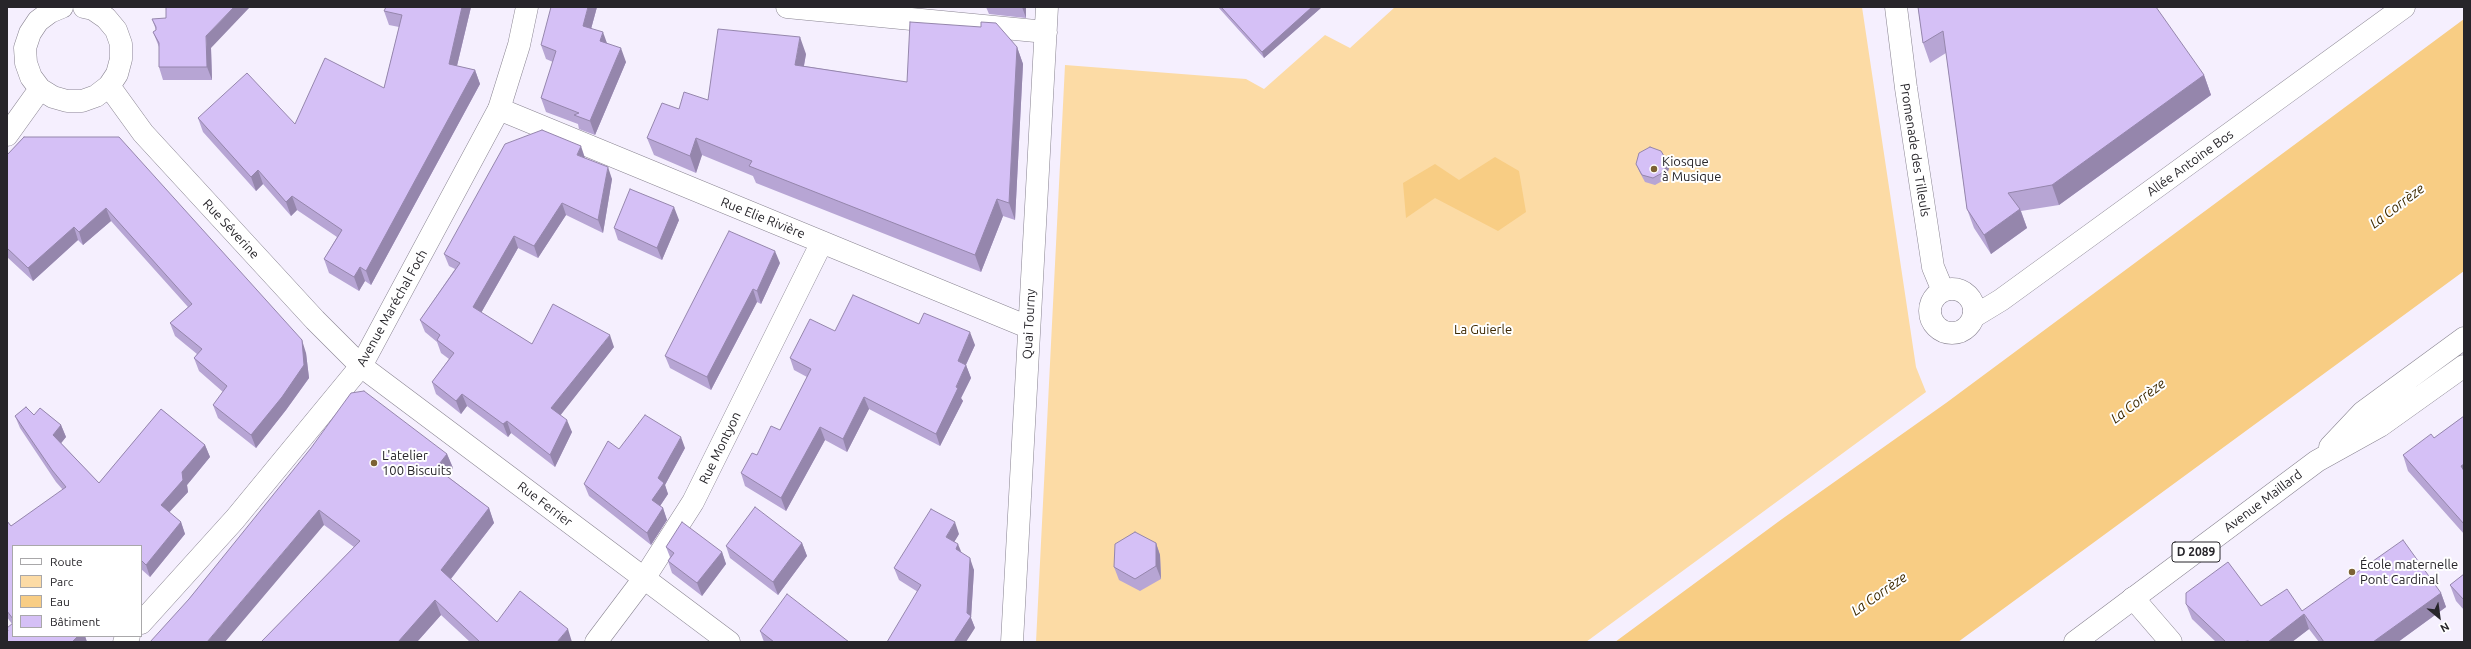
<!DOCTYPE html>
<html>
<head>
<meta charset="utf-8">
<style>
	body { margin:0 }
	#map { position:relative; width:2471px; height:649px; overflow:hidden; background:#f5effe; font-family:Ubuntu,sans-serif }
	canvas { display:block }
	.frame { position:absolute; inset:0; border:8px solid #27252a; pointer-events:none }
	.legend { position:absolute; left:12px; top:545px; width:130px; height:92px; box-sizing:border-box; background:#fff; border:1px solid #a9a8aa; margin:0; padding:5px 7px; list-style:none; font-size:12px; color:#27252a }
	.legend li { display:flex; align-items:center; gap:8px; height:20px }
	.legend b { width:20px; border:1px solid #a9a8aa }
	.north { position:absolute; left:2419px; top:597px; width:40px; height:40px; -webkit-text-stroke:3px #fff; paint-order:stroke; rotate:151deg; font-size:11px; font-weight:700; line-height:16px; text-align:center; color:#27252a }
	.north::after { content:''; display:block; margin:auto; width:14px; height:18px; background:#27252a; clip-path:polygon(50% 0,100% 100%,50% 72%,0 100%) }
</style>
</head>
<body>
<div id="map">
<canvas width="2471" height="649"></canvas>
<div class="frame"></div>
<ul class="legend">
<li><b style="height:5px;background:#fff"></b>Route</li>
<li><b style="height:11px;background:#fcdba5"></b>Parc</li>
<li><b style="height:11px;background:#f8cd84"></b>Eau</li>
<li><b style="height:11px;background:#d5c0f6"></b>Bâtiment</li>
</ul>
<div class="north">N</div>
</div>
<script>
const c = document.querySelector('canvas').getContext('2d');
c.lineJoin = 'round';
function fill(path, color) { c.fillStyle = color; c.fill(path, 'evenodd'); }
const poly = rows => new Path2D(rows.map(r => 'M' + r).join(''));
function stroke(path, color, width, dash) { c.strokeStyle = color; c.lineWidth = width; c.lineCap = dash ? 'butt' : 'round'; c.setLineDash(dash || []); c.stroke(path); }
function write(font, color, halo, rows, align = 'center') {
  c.font = font + ' Ubuntu,sans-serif'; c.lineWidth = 4; c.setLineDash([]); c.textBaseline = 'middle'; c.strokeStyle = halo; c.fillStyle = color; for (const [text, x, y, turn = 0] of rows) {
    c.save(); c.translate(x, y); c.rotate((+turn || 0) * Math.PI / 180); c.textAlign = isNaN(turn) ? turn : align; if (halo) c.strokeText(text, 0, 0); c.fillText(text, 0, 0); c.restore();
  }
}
fill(poly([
	[1395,7,1862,7,1916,367,1926,392,1586,642,1036,642,1065,65,1246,79,1264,89,1325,35,1350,48]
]), '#fcdba5');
fill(poly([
	[2464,19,2464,271,1958,642,1615,642,1782,519,1946,403],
	[1495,157,1519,171,1526,212,1498,231,1435,198,1406,218,1403,183,1435,164,1459,180]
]), '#f8cd84');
const street = poly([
	[62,7,50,12,38,21,30,33,25,48,26,63,31,77,40,89,53,97,67,101,82,101,96,96,109,86,117,74,121,59,121,44,116,30,106,18,93,9,84,7],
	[787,7,1046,32],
	[1896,7,1906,88,1933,267,1943,291],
	[109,86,143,133,315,320,361,366,729,642],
	[499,109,1028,327],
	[7,135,40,89],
	'1930 311a22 22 0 1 1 44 0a22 22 0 1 1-44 0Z',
	[1973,317,2001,300,2404,7],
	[2133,598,2171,642],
	[596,642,645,577,693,502,822,242],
	[1012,642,1047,7]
]);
const secondary = poly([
	[141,623,235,519,361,366,499,109,519,45,527,7],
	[124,642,129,636]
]);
const primary = poly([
	[2330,447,2363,412,2464,338],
	[2075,642,2317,461,2380,426,2464,366]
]);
stroke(street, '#898491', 23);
stroke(secondary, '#898491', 23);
stroke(primary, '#898491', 23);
stroke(street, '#fff', 22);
stroke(secondary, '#fff', 22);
stroke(primary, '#fff', 22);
fill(poly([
	[471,7,457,66,475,70,480,84,371,285,365,281,359,291,329,273,324,259,337,237,297,210,291,216,263,184,256,191,203,132,198,118,295,124,384,88,399,27,389,25,384,11],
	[597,7,591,29,626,62,595,135,579,129,578,124,546,112,541,98,553,62,546,59,541,45],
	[986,7,1026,7,1026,18,989,14],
	[1218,7,1322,7,1264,58],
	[1918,7,2204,75,2211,95,2059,205,2021,211,2027,228,1991,254,1974,228,1967,209,1946,53,1930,63,1923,43],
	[152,19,211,48,212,80,163,80,159,67,159,47,153,32,156,30],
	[1017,47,1023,64,1015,220,1003,216,981,272,756,183,753,176,702,155,696,173,654,155,647,138,679,109,708,100,806,54,804,66,907,82],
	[24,137,306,353,309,378,286,410,256,448,218,418,213,405,223,392,199,371,194,358,197,354,175,336,170,323,188,307,111,221,83,245,78,240,33,281,7,257,7,155],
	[585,158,612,179,603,233,566,215,538,258,518,248,481,313,532,344,614,347,560,415,572,432,555,467,511,433,508,437,467,406,461,414,436,394,432,382,449,359,441,353,437,342,425,332,420,320,455,269,449,266,444,254],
	[1636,164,1669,168,1666,179,1655,185,1645,182,1639,171],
	[679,220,662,260,618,240,614,228],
	[780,263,761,304,757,302,711,390,670,368,665,356],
	[919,324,975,345,966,365,971,378,961,398,963,401,940,446,869,409,847,452,825,440,786,511,745,486,741,473,780,430,807,377,794,370,790,358,835,331],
	[26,407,34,415,40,408,61,425,66,437,61,443,99,483,161,409,205,445,210,457,187,485,188,492,169,512,181,522,185,534,150,577,141,569,141,546,13,546,13,636,85,636,87,642,7,642,7,632,8,631,7,628,12,624,7,617,7,521,11,526,63,490,56,482,20,428,15,416],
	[2464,416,2464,534,2408,471,2403,455,2434,438],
	[685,448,665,485,668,494,660,506,663,508,667,520,651,545,589,496,584,484,619,449],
	[447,454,453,468,447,476,489,508,494,523,451,579,497,622,572,642,470,642,441,615,417,642,261,642,354,547,324,525,189,599,239,538],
	[959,534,954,542,961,552,974,570,971,618,975,628,899,580,894,568],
	[802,543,807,556,778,595,730,558,726,546],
	[1156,543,1160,555,1161,579,1140,591,1119,580,1114,567],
	[666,547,722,552,726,564,702,596,672,573,668,561,670,557],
	[2464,574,2464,610,2456,601,2450,585],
	[2441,593,2446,607,2398,642,2319,642,2309,629,2292,642,2216,642,2192,619,2186,604,2261,606,2302,611],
	[760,631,849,642,764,642]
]), '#b7a5d4');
fill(poly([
	[234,7,250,7,211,48,212,80,207,67,206,36],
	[462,7,471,7,454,78,449,64],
	[588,7,597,7,588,40,583,26],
	[1022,7,1026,7,1026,18],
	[1312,7,1322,7,1264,58,1262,52],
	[603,32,608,46,600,41],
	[800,37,806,54,801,81,795,65],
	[1017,47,1023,64,1015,220,1009,203],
	[621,48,626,62,595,135,590,121],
	[475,70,480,84,371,285,366,271],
	[2204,75,2211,95,2059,205,2052,185],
	[696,138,702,155,696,173,690,156],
	[581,146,585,158,577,155],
	[1667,161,1669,168,1666,179,1664,172],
	[608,167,612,179,603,233,598,220],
	[258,170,263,184,256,191,251,177],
	[292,196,297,210,291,216,286,202],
	[997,199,1003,216,981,272,975,255],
	[562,203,566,215,538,258,534,246],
	[674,207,679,220,662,260,657,248],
	[106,208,111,221,83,245,79,232],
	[2020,209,2027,228,1991,254,1984,235],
	[74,227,78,240,33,281,28,268],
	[514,236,518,248,477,320,473,307],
	[775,251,780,263,761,304,757,291],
	[360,267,365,281,359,291,354,277],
	[753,289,757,302,711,390,707,377],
	[970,332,975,345,962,373,958,361],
	[610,335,614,347,556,421,551,408],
	[302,340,306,353,309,378,286,410,256,448,251,435],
	[966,365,971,378,961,398,963,401,940,446,936,434],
	[462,394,467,406,461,414,456,401],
	[864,397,869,409,847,452,843,439],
	[567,420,572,432,555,467,550,455],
	[507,421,511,433,508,437,503,424],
	[61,425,66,437,58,447,53,435],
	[820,427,825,440,786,511,781,498],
	[681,437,685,448,665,485,668,494,656,512,652,500,658,478],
	[205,445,210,457,187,485,188,492,165,517,161,505,182,472],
	[447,454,453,468,442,483,436,468],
	[2464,464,2464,475,2461,466],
	[489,508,494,523,446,585,441,570],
	[663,508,667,520,651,545,647,533],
	[319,510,324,525,225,642,207,642],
	[181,522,185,534,150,577,146,565],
	[955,522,959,534,950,549,946,537],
	[802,543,807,556,778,595,773,582],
	[1156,543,1160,555,1161,579,1156,566],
	[958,544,963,556,956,549],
	[722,552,726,564,702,596,697,583],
	[970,558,974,570,971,618,975,628,966,642,954,642,967,613],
	[2441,593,2446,607,2398,642,2373,642],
	[435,600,441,615,417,642,398,642],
	[2304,614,2309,629,2292,642,2268,642],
	[568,629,572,642,557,642],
	[78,636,85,636,87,642,72,642]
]), '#9586ac');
const building = poly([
	[166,7,234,7,206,36,207,67,159,67,159,43,153,32,156,30,156,27,152,19,166,18,166,7],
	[386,7,462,7,449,64,475,70,366,271,360,267,354,277,324,259,342,230,292,196,286,202,258,170,251,177,198,118,247,73,295,124,325,58,384,88,402,15,384,11,386,7],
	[551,7,588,7,583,26,603,32,600,41,621,48,590,121,574,115,579,113,541,98,556,51,541,45,551,7],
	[1221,7,1312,7,1262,52,1221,7],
	[1918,7,2156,7,2204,75,2052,185,2008,193,2020,209,1984,235,1967,209,1943,31,1923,43,1918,7],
	[910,22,981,27,981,22,996,23,1017,47,1009,203,997,199,975,255,749,166,752,161,696,138,690,156,647,138,662,103,679,109,684,92,708,100,718,29,800,37,795,65,907,82,910,22],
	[542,130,581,146,577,155,608,167,598,220,562,203,534,246,514,236,473,307,532,344,553,304,610,335,551,408,567,420,550,455,507,421,503,424,462,394,456,401,432,382,454,353,437,340,440,335,420,320,460,263,444,254,505,144,542,130],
	[24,137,119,137,302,340,304,365,282,397,251,435,213,405,227,386,194,358,202,349,170,323,192,304,106,208,79,232,74,227,28,268,7,248,7,155,24,137],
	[1650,147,1661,151,1667,161,1664,172,1653,178,1642,175,1636,164,1639,153,1650,147],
	[630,189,674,207,657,248,614,228,630,189],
	[729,231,775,251,757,291,753,289,707,377,665,356,729,231],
	[853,295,919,324,924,313,970,332,958,361,966,365,956,387,958,388,936,434,864,397,843,439,820,427,781,498,741,473,752,453,757,455,771,426,780,430,811,369,790,358,810,319,835,331,853,295],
	[364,391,447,454,436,468,489,508,441,570,497,622,520,591,568,629,557,642,480,642,435,600,398,642,261,642,360,541,319,510,207,642,150,642,189,599,311,448,351,393,364,391],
	[26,407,34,415,40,408,61,425,53,435,99,483,161,409,205,445,182,472,183,480,161,505,181,522,146,565,141,560,141,546,13,546,13,619,7,611,7,521,11,526,66,487,52,470,15,416,26,407],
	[645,415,681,437,658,478,664,483,652,500,663,508,647,533,584,484,608,441,619,449,645,415],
	[2464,416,2464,464,2461,466,2464,471,2464,524,2403,455,2431,434,2434,438,2464,416],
	[755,507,802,543,773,582,726,546,755,507],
	[931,509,955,522,946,537,958,544,956,549,970,558,967,613,971,616,954,642,887,642,921,585,894,568,931,509],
	[682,522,722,552,697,583,668,561,674,553,666,547,682,522],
	[1135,532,1156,543,1156,566,1135,579,1114,567,1115,544,1135,532],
	[2403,540,2441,593,2373,642,2324,642,2304,614,2268,642,2250,642,2248,641,2242,642,2226,642,2186,604,2186,593,2228,562,2261,606,2287,589,2302,611,2403,540],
	[2464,574,2464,600,2450,585,2464,574],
	[787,594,849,642,774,642,760,631,787,594],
	[13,623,13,636,78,636,72,642,7,642,7,632,8,631,7,628,13,623]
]);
fill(building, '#d5c0f6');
stroke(building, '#9586ac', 1);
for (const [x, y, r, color] of [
	[1654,169,4,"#7c6234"],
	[374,463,4,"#7c6234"],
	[2352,572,4,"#7c6234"]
]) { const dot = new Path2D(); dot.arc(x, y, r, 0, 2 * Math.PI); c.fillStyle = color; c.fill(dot); stroke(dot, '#fff', 1.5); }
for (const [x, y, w] of [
	[2196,552,48]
]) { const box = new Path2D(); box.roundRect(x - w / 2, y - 10, w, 20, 3); c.fillStyle = '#fff'; c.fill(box); stroke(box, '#27252a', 1); }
write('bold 12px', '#27252a', null, [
	["D 2089",2196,552]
]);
write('13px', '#27252a', '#fff', [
	["Promenade des Tilleuls",1915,150,81],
	["Allée Antoine Bos",2190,163,-36],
	["Rue Elie Rivière",763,218,22],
	["Rue Séverine",231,229,47],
	["Avenue Maréchal Foch",392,308,-61],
	["Quai Tourny",1029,324,-87],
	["Rue Montyon",720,448,-64],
	["Avenue Maillard",2263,501,-37],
	["Rue Ferrier",545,504,37]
]);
write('13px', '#27252a', '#fff', [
	["Kiosque",1662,162],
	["à Musique",1662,177],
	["L'atelier",382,456],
	["100 Biscuits",382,471],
	["École maternelle",2360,565],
	["Pont Cardinal",2360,580]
], 'left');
write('13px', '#3d2800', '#fff', [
	["La Guierle",1483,330]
]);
write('italic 14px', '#3e2a00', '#fff', [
	["La Corrèze",2397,206,-37],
	["La Corrèze",2138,401,-37],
	["La Corrèze",1879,594,-35]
]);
</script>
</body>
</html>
